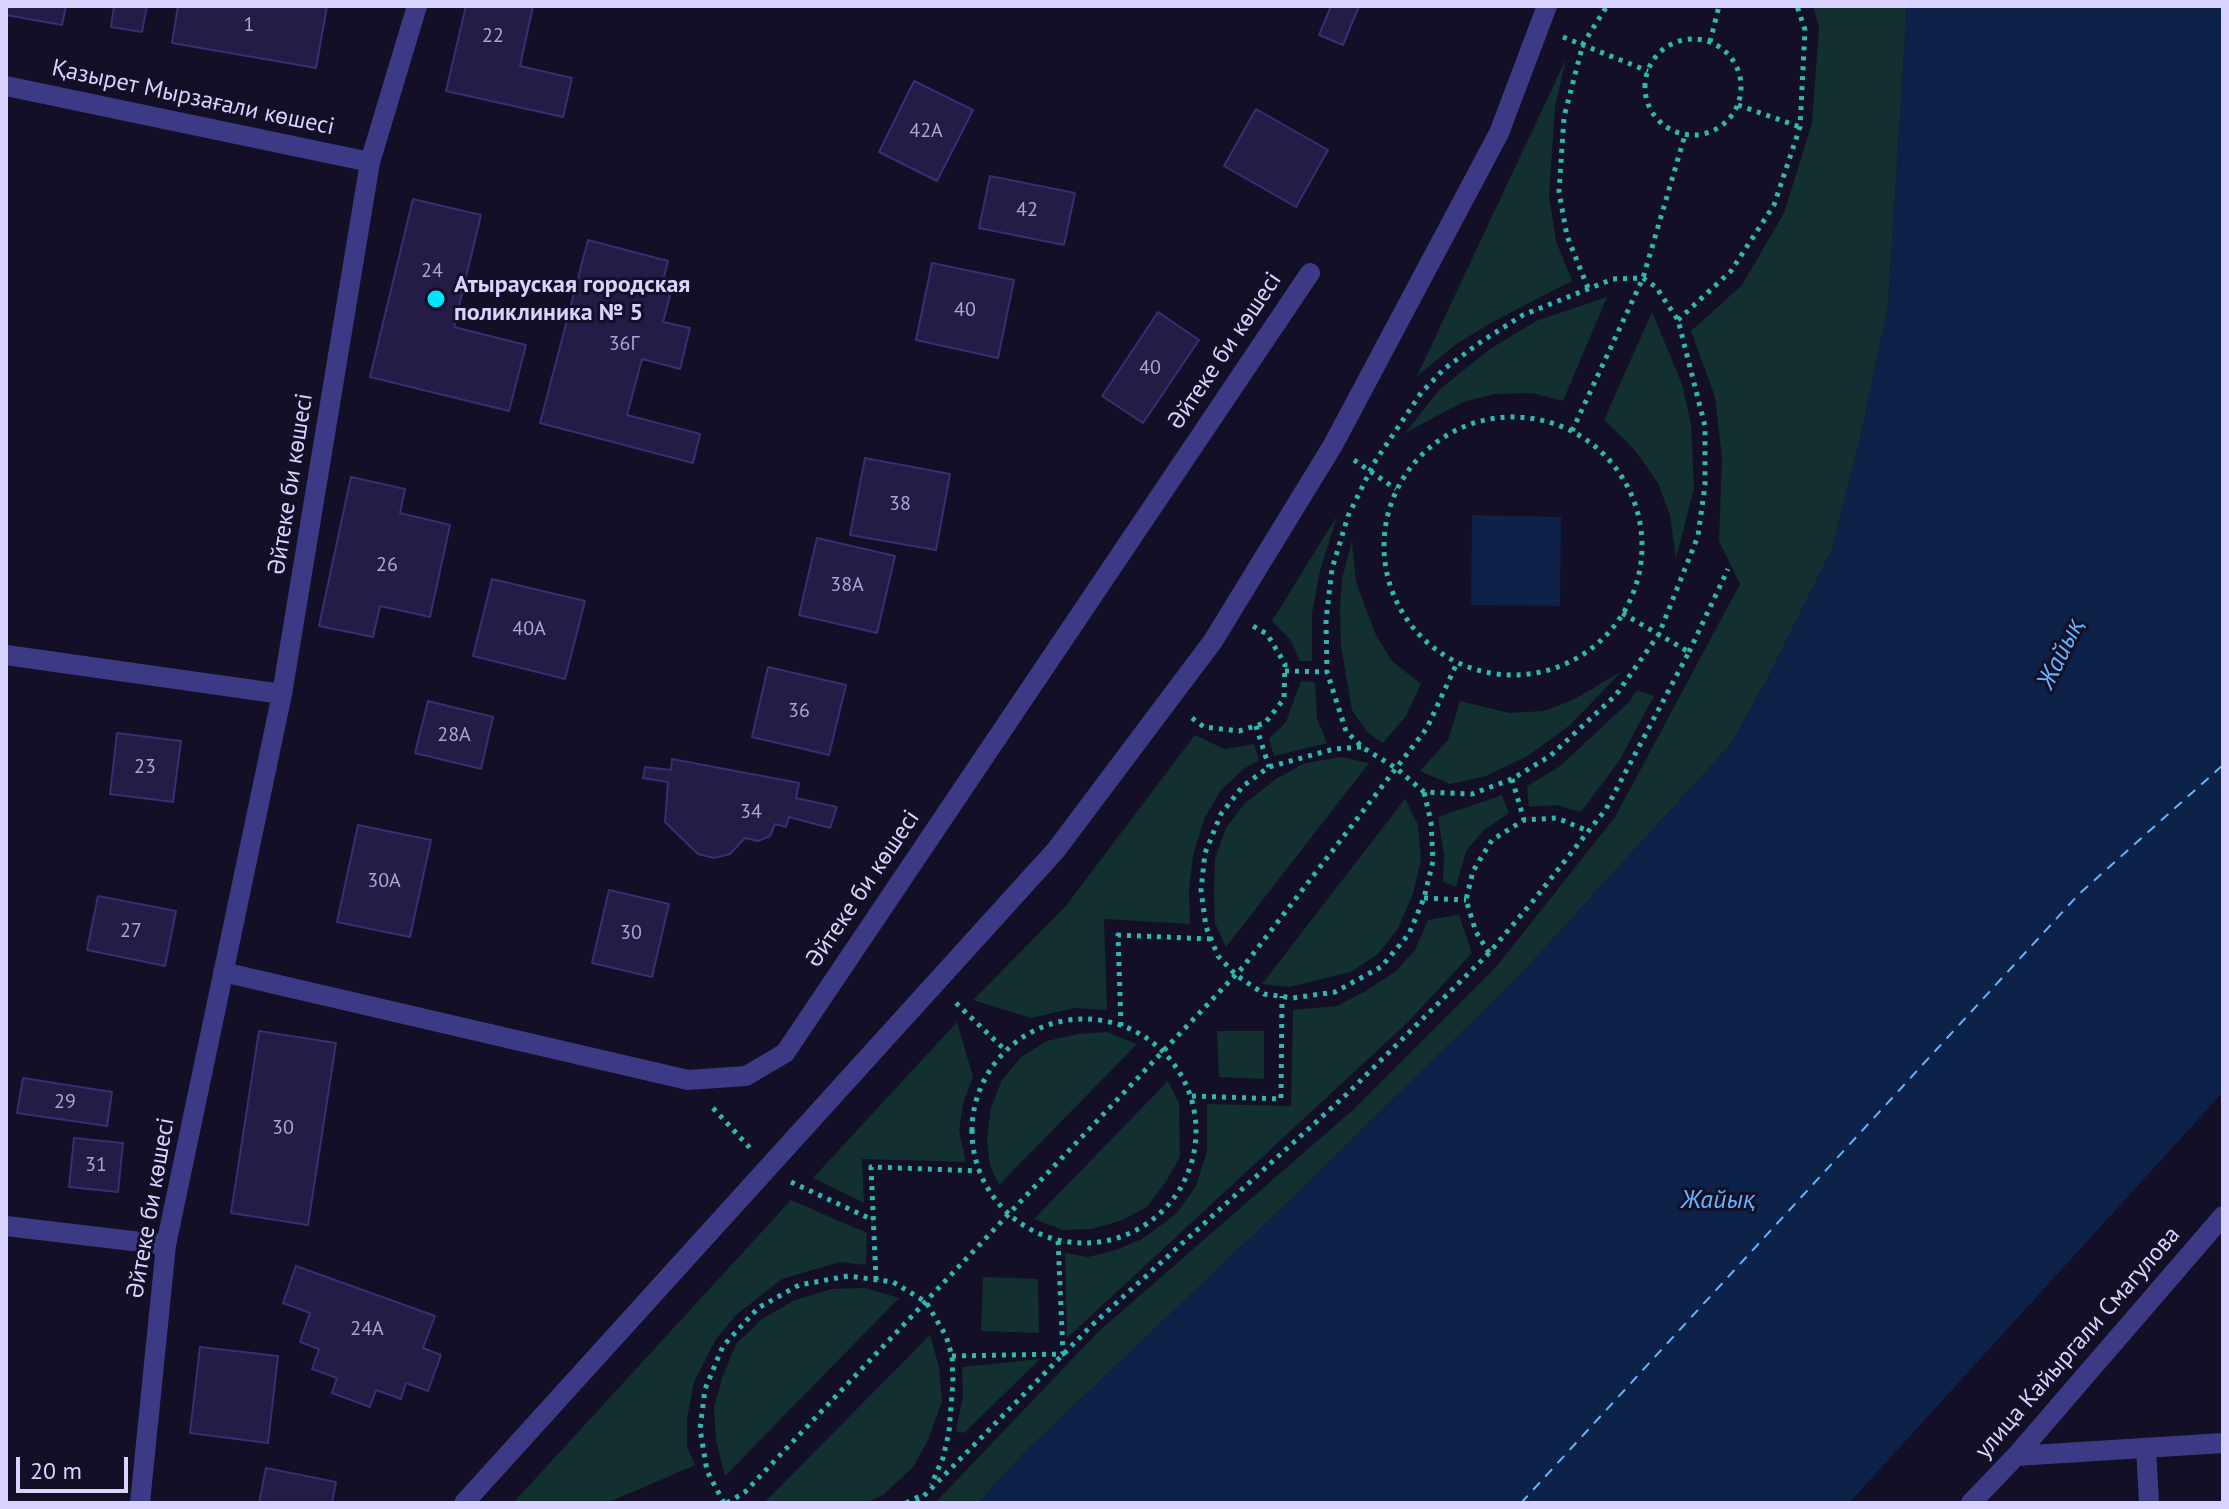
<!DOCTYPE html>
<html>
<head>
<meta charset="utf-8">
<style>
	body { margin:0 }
	#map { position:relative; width:2229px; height:1509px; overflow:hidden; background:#130f26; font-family:"PT Sans",sans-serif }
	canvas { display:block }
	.frame { position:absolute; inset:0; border:8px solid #d9d4ff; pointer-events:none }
	.scale { position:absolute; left:16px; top:1457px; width:112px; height:36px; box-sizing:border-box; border:4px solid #d9d4ff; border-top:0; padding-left:10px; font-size:24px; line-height:28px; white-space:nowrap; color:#d9d4ff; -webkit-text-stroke:6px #130f26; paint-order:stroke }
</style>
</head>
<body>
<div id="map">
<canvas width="2229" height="1509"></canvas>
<div class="frame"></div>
<div class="scale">20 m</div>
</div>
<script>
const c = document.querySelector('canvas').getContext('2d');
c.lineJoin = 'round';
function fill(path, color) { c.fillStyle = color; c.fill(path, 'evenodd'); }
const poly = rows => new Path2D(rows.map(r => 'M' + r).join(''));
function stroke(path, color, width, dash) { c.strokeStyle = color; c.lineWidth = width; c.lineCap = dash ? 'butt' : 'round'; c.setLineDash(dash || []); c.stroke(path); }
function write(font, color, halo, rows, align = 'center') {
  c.font = font + ' "PT Sans",sans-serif'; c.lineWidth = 6; c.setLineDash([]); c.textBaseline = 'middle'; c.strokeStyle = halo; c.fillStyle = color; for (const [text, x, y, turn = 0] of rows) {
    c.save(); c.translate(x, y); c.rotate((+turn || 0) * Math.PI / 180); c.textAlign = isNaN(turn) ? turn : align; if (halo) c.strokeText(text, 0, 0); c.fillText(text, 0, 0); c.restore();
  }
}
fill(poly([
	[1813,6,1907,6,1888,307,1860,439,1832,549,1769,676,1731,744,1519,976,1285,1205,1025,1452,978,1503,935,1503,1098,1332,1355,1108,1496,967,1615,817,1740,584,1719,541,1722,457,1715,397,1691,331,1742,285,1784,213,1812,123,1819,27],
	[1566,59,1555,107,1549,196,1556,241,1572,281,1487,325,1455,345,1417,376],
	[1607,297,1563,401,1532,393,1495,394,1463,402,1405,433,1440,389,1490,349,1536,321],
	[1652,312,1682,384,1691,424,1694,488,1676,559,1670,515,1658,483,1635,450,1604,420],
	[1337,516,1320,571,1312,613,1312,661,1300,661,1290,639,1272,621],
	[1352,541,1356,582,1376,635,1392,661,1421,684,1406,716,1383,743,1368,733,1352,710,1341,646,1340,607,1342,579],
	[1622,671,1570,725,1528,756,1486,776,1450,784,1420,771,1448,740,1460,701,1509,713,1544,711,1575,699],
	[1301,681,1315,682,1317,718,1327,743,1274,756,1269,739,1286,722],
	[1637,690,1654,696,1619,761,1581,812,1556,805,1529,807,1527,786,1559,767,1629,702],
	[1195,735,1224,749,1254,744,1259,761,1245,768,1221,790,1204,819,1193,856,1189,890,1190,924,1104,919,1107,1010,1074,1008,1031,1018,973,1000,1065,907],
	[1341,757,1369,763,1226,947,1215,923,1214,894,1215,859,1226,828,1244,804,1276,779,1305,763],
	[1502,795,1509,813,1483,831,1466,851,1456,887,1443,882,1444,855,1438,817],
	[1405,799,1418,825,1421,860,1413,894,1397,930,1378,954,1351,972,1289,987,1262,984],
	[1459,915,1472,953,1407,1023,1067,1338,1065,1253,1088,1257,1113,1251,1142,1239,1176,1214,1196,1186,1207,1151,1207,1104,1291,1106,1293,1010,1337,1006,1364,992,1396,971,1415,950,1428,920],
	[957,1022,973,1077,963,1104,959,1131,966,1162,862,1159,864,1203,813,1178],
	[1217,1031,1264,1031,1264,1079,1219,1077],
	[1107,1032,1137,1044,999,1185,990,1166,987,1139,991,1107,1002,1080,1021,1057,1047,1041,1078,1034],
	[1168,1081,1179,1103,1180,1157,1167,1180,1147,1207,1120,1221,1091,1229,1063,1230,1034,1219],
	[791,1200,867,1233,866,1265,840,1262,782,1279,736,1315,716,1339,694,1382,687,1419,687,1446,695,1465,607,1503,513,1503],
	[983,1277,1038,1279,1039,1333,981,1331],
	[865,1288,899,1298,725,1476,716,1440,714,1408,722,1378,736,1344,762,1319,795,1300,831,1289],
	[930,1335,939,1367,942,1401,929,1438,913,1467,883,1495,865,1503,764,1503],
	[1040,1359,964,1433,956,1431,963,1397,962,1367]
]), '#12302f');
fill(poly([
	[1907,6,2223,6,2223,1092,1849,1503,978,1503,1025,1452,1285,1205,1519,976,1731,744,1769,676,1832,549,1860,439,1888,307],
	[1472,515,1561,517,1560,606,1471,605]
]), '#0c2248');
stroke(poly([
	[1521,1503,2079,894,2223,765]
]), '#62b6ff', 2, [10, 8]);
const building = poly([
	[6,6,66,6,62,25,6,15,6,6],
	[114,6,147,6,142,32,111,27,114,6],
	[178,6,327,6,316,68,172,43,178,6],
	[466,6,533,6,520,66,572,78,563,117,446,91,466,6],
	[1331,6,1359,6,1343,45,1319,35,1331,6],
	[914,81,973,110,937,181,879,152,914,81],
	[1256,109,1328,150,1296,207,1224,166,1256,109],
	[990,176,1075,193,1064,245,979,228,990,176],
	[413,199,481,215,454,327,526,345,509,411,370,377,413,199],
	[588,240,668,261,663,281,670,296,663,322,690,328,680,369,642,359,627,415,700,434,693,463,540,423,588,240],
	[932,263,1014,280,998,358,916,340,932,263],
	[1158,312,1199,340,1143,423,1102,396,1158,312],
	[865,458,950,474,936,550,850,535,865,458],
	[351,477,405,489,400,513,450,525,430,617,380,606,373,637,319,626,351,477],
	[817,538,895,556,877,633,799,615,817,538],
	[492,579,585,601,565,679,473,656,492,579],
	[768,667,846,685,829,755,752,737,768,667],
	[428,701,493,717,481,769,415,753,428,701],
	[117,733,181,741,173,802,110,794,117,733],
	[672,759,799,783,796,798,837,807,830,828,789,817,786,827,775,824,770,836,758,841,745,838,730,854,714,858,698,854,665,822,668,782,643,778,645,767,671,770,672,759],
	[358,825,431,840,410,937,337,922,358,825],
	[609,890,669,904,652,977,592,963,609,890],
	[98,896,176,911,165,966,87,950,98,896],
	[259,1031,336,1043,308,1225,231,1213,259,1031],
	[23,1078,112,1092,107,1126,17,1113,23,1078],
	[74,1138,123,1143,118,1192,69,1187,74,1138],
	[296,1266,435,1316,423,1348,441,1355,428,1391,406,1383,401,1399,376,1390,370,1407,332,1393,337,1378,312,1369,319,1349,300,1342,310,1313,283,1303,296,1266],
	[200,1347,278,1356,268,1443,190,1433,200,1347],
	[266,1468,336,1482,332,1503,259,1503,266,1468]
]);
fill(building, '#241b47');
stroke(building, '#3b2d73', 2);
stroke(poly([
	[1563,37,1648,71],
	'1645 87a48 48 0 1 1 96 0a48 48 0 1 1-96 0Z',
	[1710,42,1719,6],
	[1738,105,1800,127],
	[1643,278,1656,287,1678,320,1705,426,1705,485,1698,536,1659,634,1616,695,1550,756,1512,779,1472,794,1424,792,1396,768,1362,747,1346,731,1327,672,1326,620,1332,569,1348,516,1374,463,1421,393,1444,369,1482,341,1523,315,1613,279,1643,278],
	[1588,288,1567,236,1559,192,1564,117,1583,44,1607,6],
	[1678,320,1731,271,1774,205,1800,127,1805,30,1797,6],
	'1384 546a129 129 0 1 1 258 0a129 129 0 1 1-258 0Z',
	[1572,431,1643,278,1685,135],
	[1354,460,1396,489],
	[1689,652,1728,569],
	[1285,671,1327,672],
	[1192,718,1204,727,1239,731,1265,723,1284,699,1285,664,1267,634,1253,626],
	[1256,726,1269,767],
	[1361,747,1334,749,1269,767,1243,786,1221,814,1205,853,1201,890,1206,927,1211,939,1218,956,1236,975,1264,994,1293,998,1335,992,1381,967,1409,934,1424,898,1433,861,1431,822,1424,792],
	[1512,779,1524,820],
	[1424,898,1466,900],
	[1489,953,1476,932,1466,900,1473,871,1492,840,1524,820,1557,818,1588,831],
	[956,1003,1004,1049],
	'972 1131a112 112 0 1 1 224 0a112 112 0 1 1-224 0Z',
	[1121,1026,1118,935,1211,939],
	[1192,1096,1281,1099,1282,996],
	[713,1108,750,1148],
	[791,1182,873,1220],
	[876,1280,871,1167,980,1171],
	[952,1356,1063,1354,1058,1240],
	[724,1503,707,1471,700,1429,705,1389,723,1346,758,1308,799,1285,848,1276,893,1282,926,1302,946,1336,952,1356,953,1382,949,1432,943,1458,931,1485],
	[727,1503,745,1492,1243,967,1427,728,1457,663],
	[906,1503,922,1495],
	[917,1503,1091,1326,1347,1094,1489,953,1533,901,1606,809,1689,652,1622,613]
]), '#2fb8b0', 5, [4, 6]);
stroke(poly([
	[6,86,370,162],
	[6,655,282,694],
	[223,972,688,1080,746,1076,785,1053,1310,273],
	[6,1226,166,1245],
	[2146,1448,2149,1503],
	[2016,1456,2223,1443],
	[140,1503,166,1245,282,694,370,162,417,6],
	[464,1503,1056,850,1213,641,1333,445,1499,133,1547,6],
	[1971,1503,2016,1456,2223,1216]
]), '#3d3a85', 20);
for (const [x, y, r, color] of [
	[436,299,10,"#00e5ff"]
]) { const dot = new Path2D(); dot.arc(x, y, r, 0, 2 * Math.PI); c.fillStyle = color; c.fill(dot); stroke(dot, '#130f26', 3); }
write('20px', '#aca6d1', null, [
	["1",249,25],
	["22",493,36],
	["42А",926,131],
	["42",1027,210],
	["24",432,271],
	["40",965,310],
	["36Г",624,344],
	["40",1150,368],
	["38",900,504],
	["26",387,565],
	["38А",847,585],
	["40А",529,629],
	["36",799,711],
	["28А",454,735],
	["23",145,767],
	["34",751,812],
	["30А",384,881],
	["27",131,931],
	["30",631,933],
	["29",65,1102],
	["30",283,1128],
	["31",96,1165],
	["24А",367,1329]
]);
write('24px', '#d9d4ff', '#130f26', [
	["Қазырет Мырзағали көшесі",193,98,12],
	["Әйтеке би көшесі",1225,351,-56],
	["Әйтеке би көшесі",291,484,-81],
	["Әйтеке би көшесі",863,889,-56],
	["Әйтеке би көшесі",151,1208,-80],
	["улица Кайыргали Смагулова",2078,1343,-49]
]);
write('bold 24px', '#d9d4ff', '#130f26', [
	["Атырауская городская",454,285],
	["поликлиника № 5",454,313]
], 'left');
write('italic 26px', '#62b6ff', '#130f26', [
	["Жайық",2061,654,-64],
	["Жайық",1718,1201]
]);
</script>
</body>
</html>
